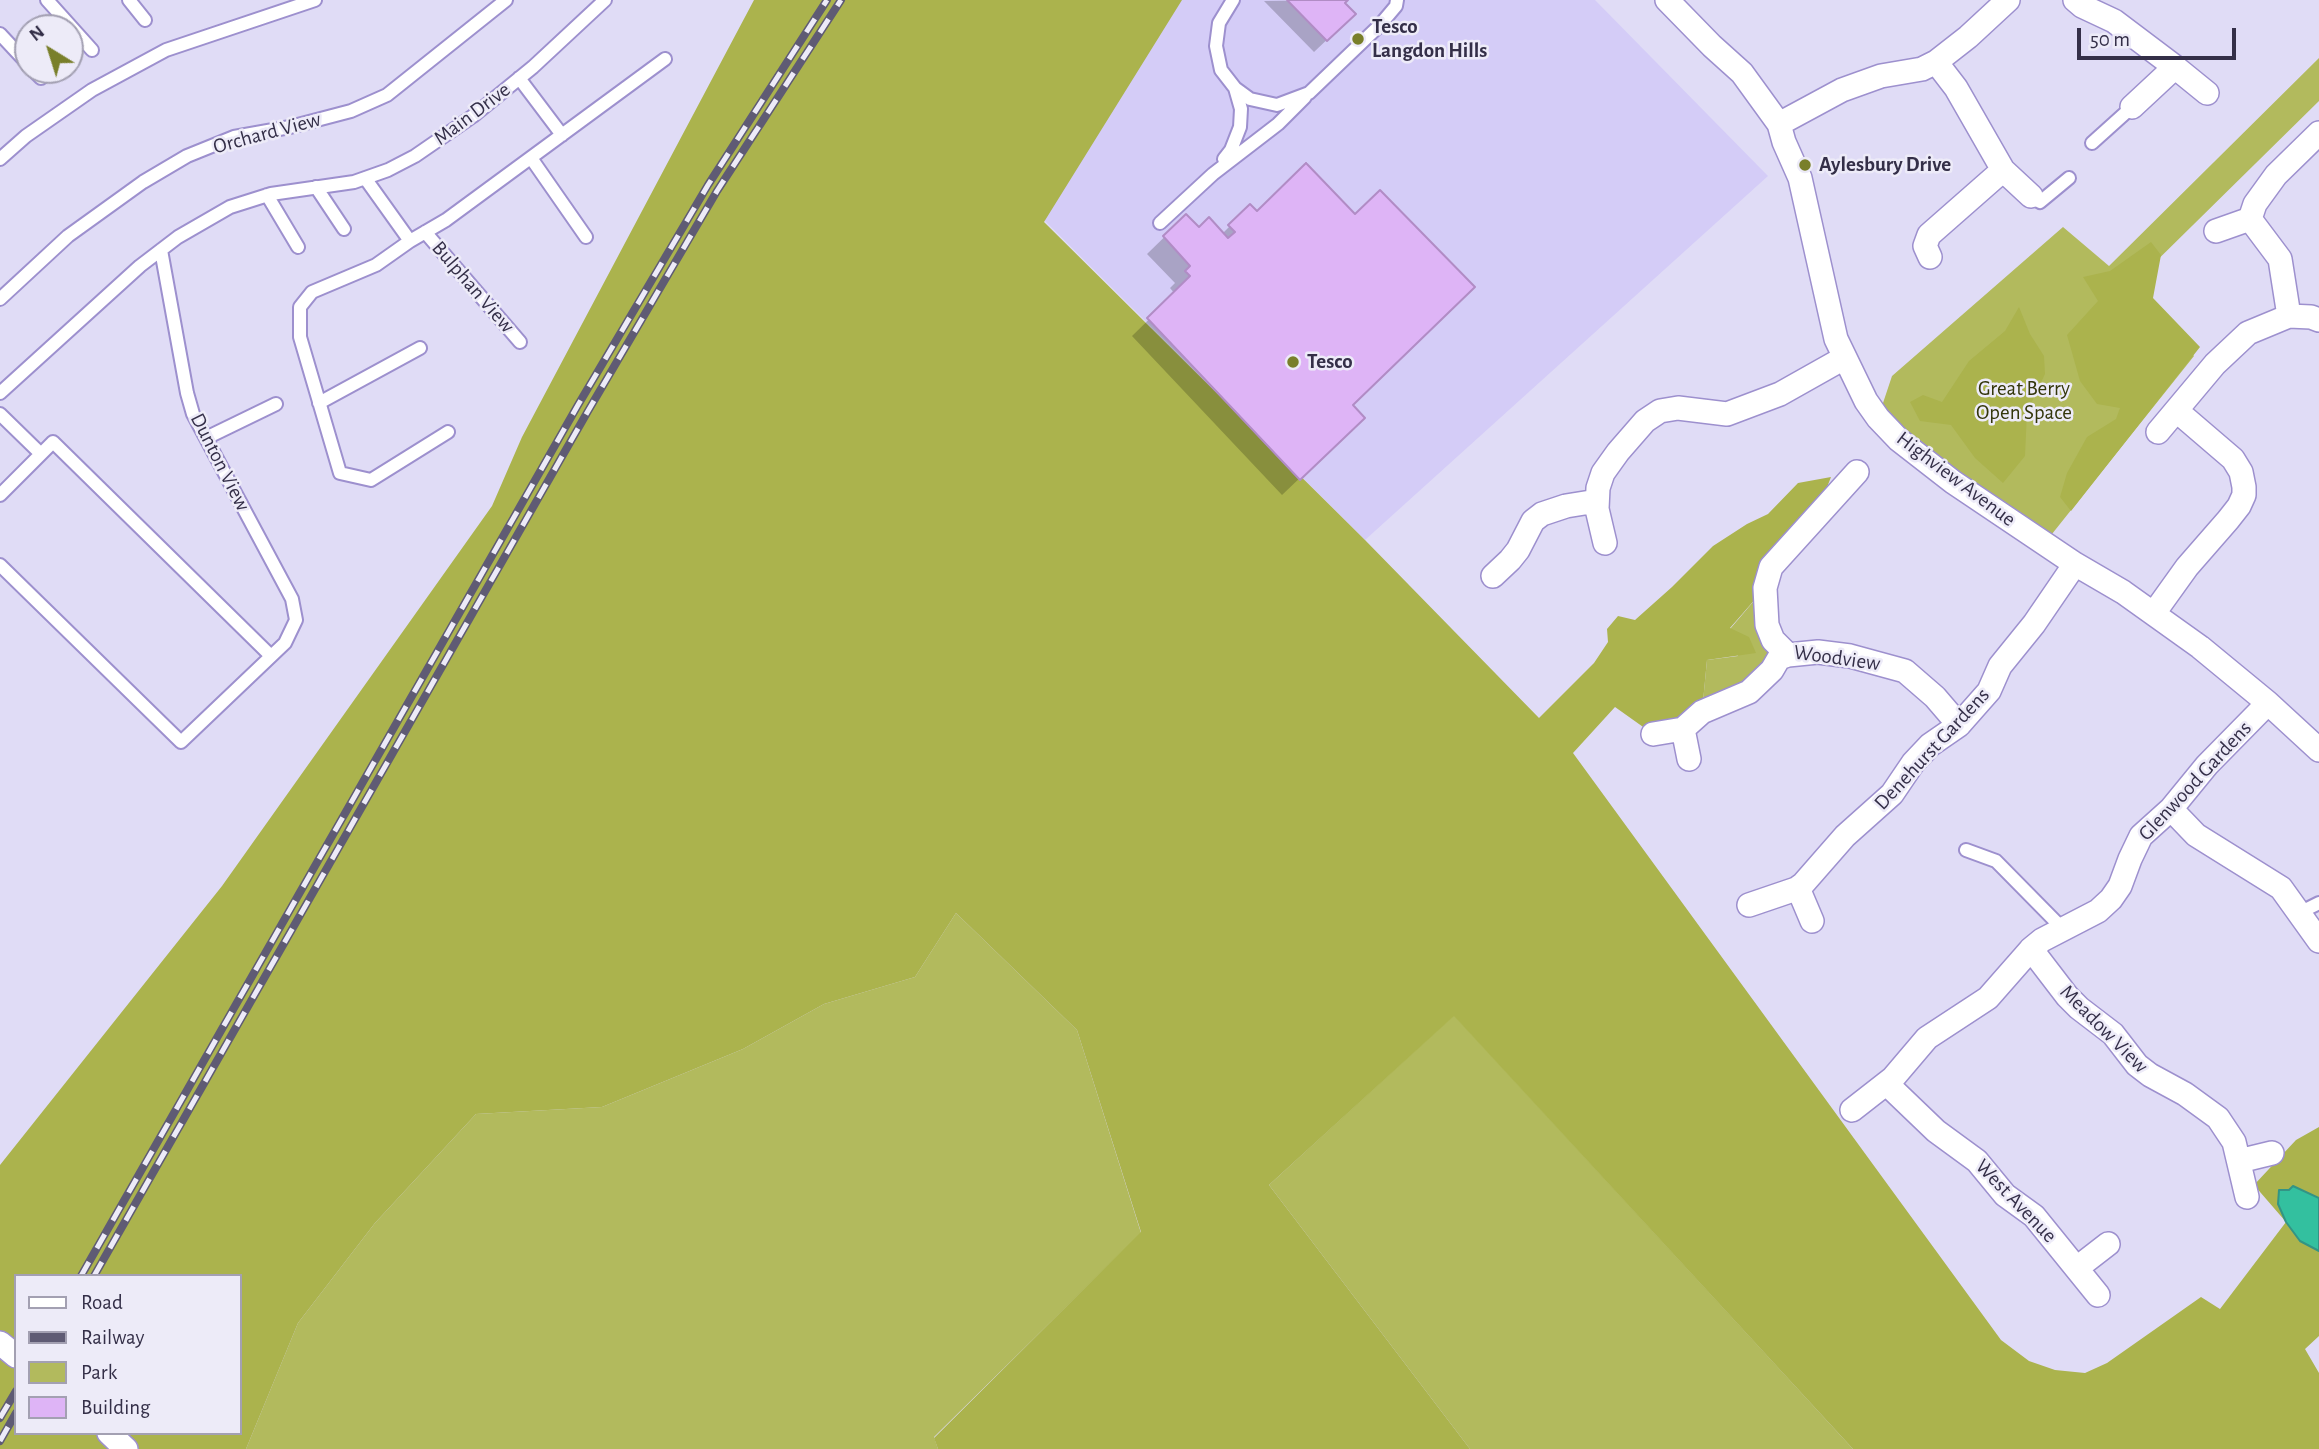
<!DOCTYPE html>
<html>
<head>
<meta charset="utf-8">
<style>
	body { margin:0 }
	#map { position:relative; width:2319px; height:1449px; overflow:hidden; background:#e0dcf6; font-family:"Alegreya Sans",sans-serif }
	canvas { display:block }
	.legend { position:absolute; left:14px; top:1274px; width:228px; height:161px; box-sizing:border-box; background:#edebf8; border:2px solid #a3a0b2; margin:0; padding:9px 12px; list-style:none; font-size:21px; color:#342f48 }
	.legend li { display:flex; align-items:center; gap:14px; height:35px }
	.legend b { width:35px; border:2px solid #a3a0b2 }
	.north { position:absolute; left:14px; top:14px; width:70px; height:70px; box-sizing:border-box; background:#edebf8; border:2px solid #a3a0b2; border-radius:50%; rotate:322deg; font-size:19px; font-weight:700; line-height:28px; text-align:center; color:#342f48 }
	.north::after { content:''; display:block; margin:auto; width:24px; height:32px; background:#797f2a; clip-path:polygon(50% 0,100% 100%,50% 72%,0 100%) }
	.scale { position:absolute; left:2077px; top:28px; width:159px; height:32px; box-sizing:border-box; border:4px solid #342f48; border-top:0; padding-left:9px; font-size:21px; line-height:24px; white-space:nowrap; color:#342f48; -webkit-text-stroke:5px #edebf8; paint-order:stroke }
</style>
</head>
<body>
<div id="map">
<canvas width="2319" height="1449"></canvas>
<ul class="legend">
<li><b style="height:9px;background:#fff"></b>Road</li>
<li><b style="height:9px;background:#5f5b74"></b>Railway</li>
<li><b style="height:19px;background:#b2ba5d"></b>Park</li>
<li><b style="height:19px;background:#deb4f6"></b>Building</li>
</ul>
<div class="north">N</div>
<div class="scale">50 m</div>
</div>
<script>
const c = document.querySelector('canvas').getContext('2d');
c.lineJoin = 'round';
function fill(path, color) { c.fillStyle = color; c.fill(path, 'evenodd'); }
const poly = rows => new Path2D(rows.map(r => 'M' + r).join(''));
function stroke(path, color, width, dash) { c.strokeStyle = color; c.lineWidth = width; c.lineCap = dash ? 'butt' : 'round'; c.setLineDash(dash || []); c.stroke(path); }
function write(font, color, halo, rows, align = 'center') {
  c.font = font + ' "Alegreya Sans",sans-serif'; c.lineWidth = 5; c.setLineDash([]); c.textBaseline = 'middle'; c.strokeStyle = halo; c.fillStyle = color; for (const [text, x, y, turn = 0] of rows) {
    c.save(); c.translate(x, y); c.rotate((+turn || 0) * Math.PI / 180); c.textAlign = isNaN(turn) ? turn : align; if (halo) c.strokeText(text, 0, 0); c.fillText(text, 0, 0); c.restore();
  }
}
fill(poly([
	[1180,0,1595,0,1768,176,1365,540,1042,218]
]), '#d4ccf7');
fill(poly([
	[2319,58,2319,101,2129,288,2194,356,2044,544,1878,418,1892,376,2063,227,2109,266],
	[1765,588,1788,655,1702,712,1707,660,1738,656,1730,629],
	[956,913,1077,1030,1141,1233,934,1437,938,1449,246,1449,298,1323,375,1223,476,1114,602,1107,743,1049,824,1004,915,977],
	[1454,1015,1853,1449,1470,1449,1269,1185]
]), '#b2ba5d');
fill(poly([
	[754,0,1182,0,1044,222,1365,540,1539,718,1594,663,1608,642,1607,629,1618,616,1635,620,1672,587,1713,546,1747,524,1768,514,1798,483,1831,477,1815,518,1765,588,1730,628,1749,637,1756,653,1707,660,1702,712,1653,734,1615,707,1573,753,2001,1340,2029,1361,2055,1370,2085,1373,2107,1363,2201,1297,2220,1309,2286,1222,2254,1185,2296,1140,2319,1127,2319,1198,2293,1186,2300,1241,2319,1251,2319,1336,2305,1349,2319,1373,2319,1449,1853,1449,1454,1016,1269,1185,1470,1449,938,1449,934,1438,1141,1232,1077,1030,956,913,915,977,824,1004,743,1049,602,1107,476,1114,375,1223,298,1323,246,1449,0,1449,0,1165,222,886,492,506,522,437],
	[16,1276,240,1276,240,1433,16,1433],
	[2151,242,2161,255,2153,298,2200,347,2071,511,2060,497,2067,473,2087,437,2116,419,2120,408,2097,404,2080,381,2067,335,2098,301,2083,277,2110,271],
	[2019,307,2030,334,2044,356,2045,374,2027,412,2025,456,2003,483,1975,458,1951,425,1920,421,1910,402,1923,395,1942,402,1969,361,2005,331]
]), '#abb34d');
const water = poly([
	[2293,1186,2319,1198,2319,1251,2300,1241,2286,1222,2278,1204,2279,1190,2289,1190,2293,1186]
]);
fill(water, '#33c09f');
stroke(water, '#339485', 2);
fill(poly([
	[1346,0,1343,3,1354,14,1314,52,1264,1],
	[1250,206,1351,405,1346,434,1282,495,1132,336,1175,294,1170,288,1175,283,1147,254,1186,216,1199,229,1222,234]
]), '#0003');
const building = poly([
	[1287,0,1348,0,1345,3,1356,14,1327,41,1287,0],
	[1306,163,1355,214,1380,190,1475,287,1353,405,1365,418,1300,480,1147,318,1190,276,1185,271,1190,266,1163,236,1186,214,1199,227,1209,217,1228,238,1235,232,1228,225,1250,204,1257,211,1306,163]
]);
fill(building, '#deb4f6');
stroke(building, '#b18cc5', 2);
const lane = poly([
	[47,0,92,50],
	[129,0,145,20],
	[1233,0,1219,23,1216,46,1221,70,1235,88,1250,99,1277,105,1309,93,1380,25,1396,6,1397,0],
	[0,34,28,64],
	[33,70,41,78],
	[519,78,562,135],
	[2092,143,2132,107],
	[531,158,586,237],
	[0,159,26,136,92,90,166,50,315,0],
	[1224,159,1231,150,1240,127,1241,109,1235,88],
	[365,178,410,241,376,265,312,292,300,307,300,337,340,473,371,480,448,432],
	[316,187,344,229],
	[267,195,298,247],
	[2031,196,2040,202,2069,178],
	[1160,223,1213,174,1278,124,1305,97],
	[425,232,520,342],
	[410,241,446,220,665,59],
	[0,299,68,236,143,182,187,156,234,137,290,127,351,111,387,95,506,0],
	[0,393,140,266,178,237,230,207,271,194,354,182,388,170,415,156,473,116,533,67,605,0],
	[319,403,420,348],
	[0,414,41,454],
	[206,438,276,404],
	[0,495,53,442,271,656],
	[0,565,181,742,285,643,296,620,292,599,193,414,187,393,161,250],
	[1966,850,1996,861,2063,929],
	[2299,913,2319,903]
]);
const street = poly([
	[1667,0,1712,46,1742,73,1779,124,1784,142,1800,178,1836,339,1866,401,1878,418,1899,440,1953,482,2075,564,2123,592,2200,647,2268,703,2319,750],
	[2075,0,2082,6,2114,21,2175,67,2207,93],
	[1936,62,1956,88,2003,170,2031,196],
	[2132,107,2175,67],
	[1779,124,1842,90,1881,76,1922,69,1936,62,1968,37,2008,0],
	[2216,231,2250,219],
	[1930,257,1925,246,1929,235,2003,170],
	[2289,316,2280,259,2250,219,2255,204,2276,175,2319,133],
	[2158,432,2215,364,2248,333,2289,316,2311,317,2319,320],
	[1857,472,1771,567,1765,588,1767,625,1773,640,1788,655,1818,652,1850,656,1905,671,1935,697,1959,725],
	[1605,543,1597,509,1598,488,1603,473,1618,452,1645,421,1660,411,1678,408,1727,414,1780,394,1844,358],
	[1493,576,1510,560,1518,550,1533,521,1542,514,1566,506,1597,501],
	[2154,613,2187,567,2228,520,2239,506,2244,495,2244,487,2241,472,2233,459,2177,411],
	[1653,734,1683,729],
	[1689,759,1683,729,1702,712,1749,692,1772,670,1779,658,1788,655],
	[2171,809,2196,835,2281,888,2319,941],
	[1798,888,1812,921],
	[1749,905,1796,889,1803,884,1845,836,1892,794,1913,763,1930,745,1959,725,1989,691,2000,666,2034,624,2075,564],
	[2031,949,2067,996,2079,1008,2113,1034,2137,1065,2150,1075,2185,1094,2218,1118,2234,1142,2247,1197],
	[1887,1084,1936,1131,1977,1161,2005,1195,2034,1216,2098,1295],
	[1852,1110,1893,1078,1927,1038,1988,998,2031,949,2042,940,2098,911,2111,899,2120,886,2130,859,2141,836,2171,809,2207,765,2268,703],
	[2239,1161,2272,1153],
	[2077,1268,2108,1244],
	[0,1343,16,1356],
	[109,1433,126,1449]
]);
stroke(lane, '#9d90ce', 16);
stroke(street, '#9d90ce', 26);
stroke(lane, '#fff', 12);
stroke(street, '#fff', 23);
const rail = poly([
	[81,1276,578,405,708,185,827,0],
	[94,1276,588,411,717,191,841,0],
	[0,1418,16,1391],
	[0,1441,16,1413]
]);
stroke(rail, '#5f5b74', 8);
stroke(rail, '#edebf8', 5, [16]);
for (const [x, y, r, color] of [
	[1358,39,7,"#797f2a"],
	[1805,165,7,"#797f2a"],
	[1293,362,7,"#797f2a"]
]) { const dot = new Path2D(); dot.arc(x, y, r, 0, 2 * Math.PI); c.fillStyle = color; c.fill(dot); stroke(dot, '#edebf8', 2.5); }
write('bold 21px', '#342f48', '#edebf8', [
	["Tesco",1372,27],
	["Langdon Hills",1372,51],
	["Aylesbury Drive",1819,165],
	["Tesco",1307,362]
], 'left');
write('21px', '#342f48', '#edebf8', [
	["Main Drive",472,114,-37],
	["Orchard View",267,133,-15],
	["Bulphan View",473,287,49],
	["Dunton View",220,462,63],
	["Highview Avenue",1956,479,37],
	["Woodview",1837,658,8],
	["Denehurst Gardens",1932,749,-47],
	["Glenwood Gardens",2195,781,-47],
	["Meadow View",2104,1029,45],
	["West Avenue",2016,1201,46]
]);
write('21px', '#33360a', '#edebf8', [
	["Great Berry",2024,389],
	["Open Space",2024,413]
]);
</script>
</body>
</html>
